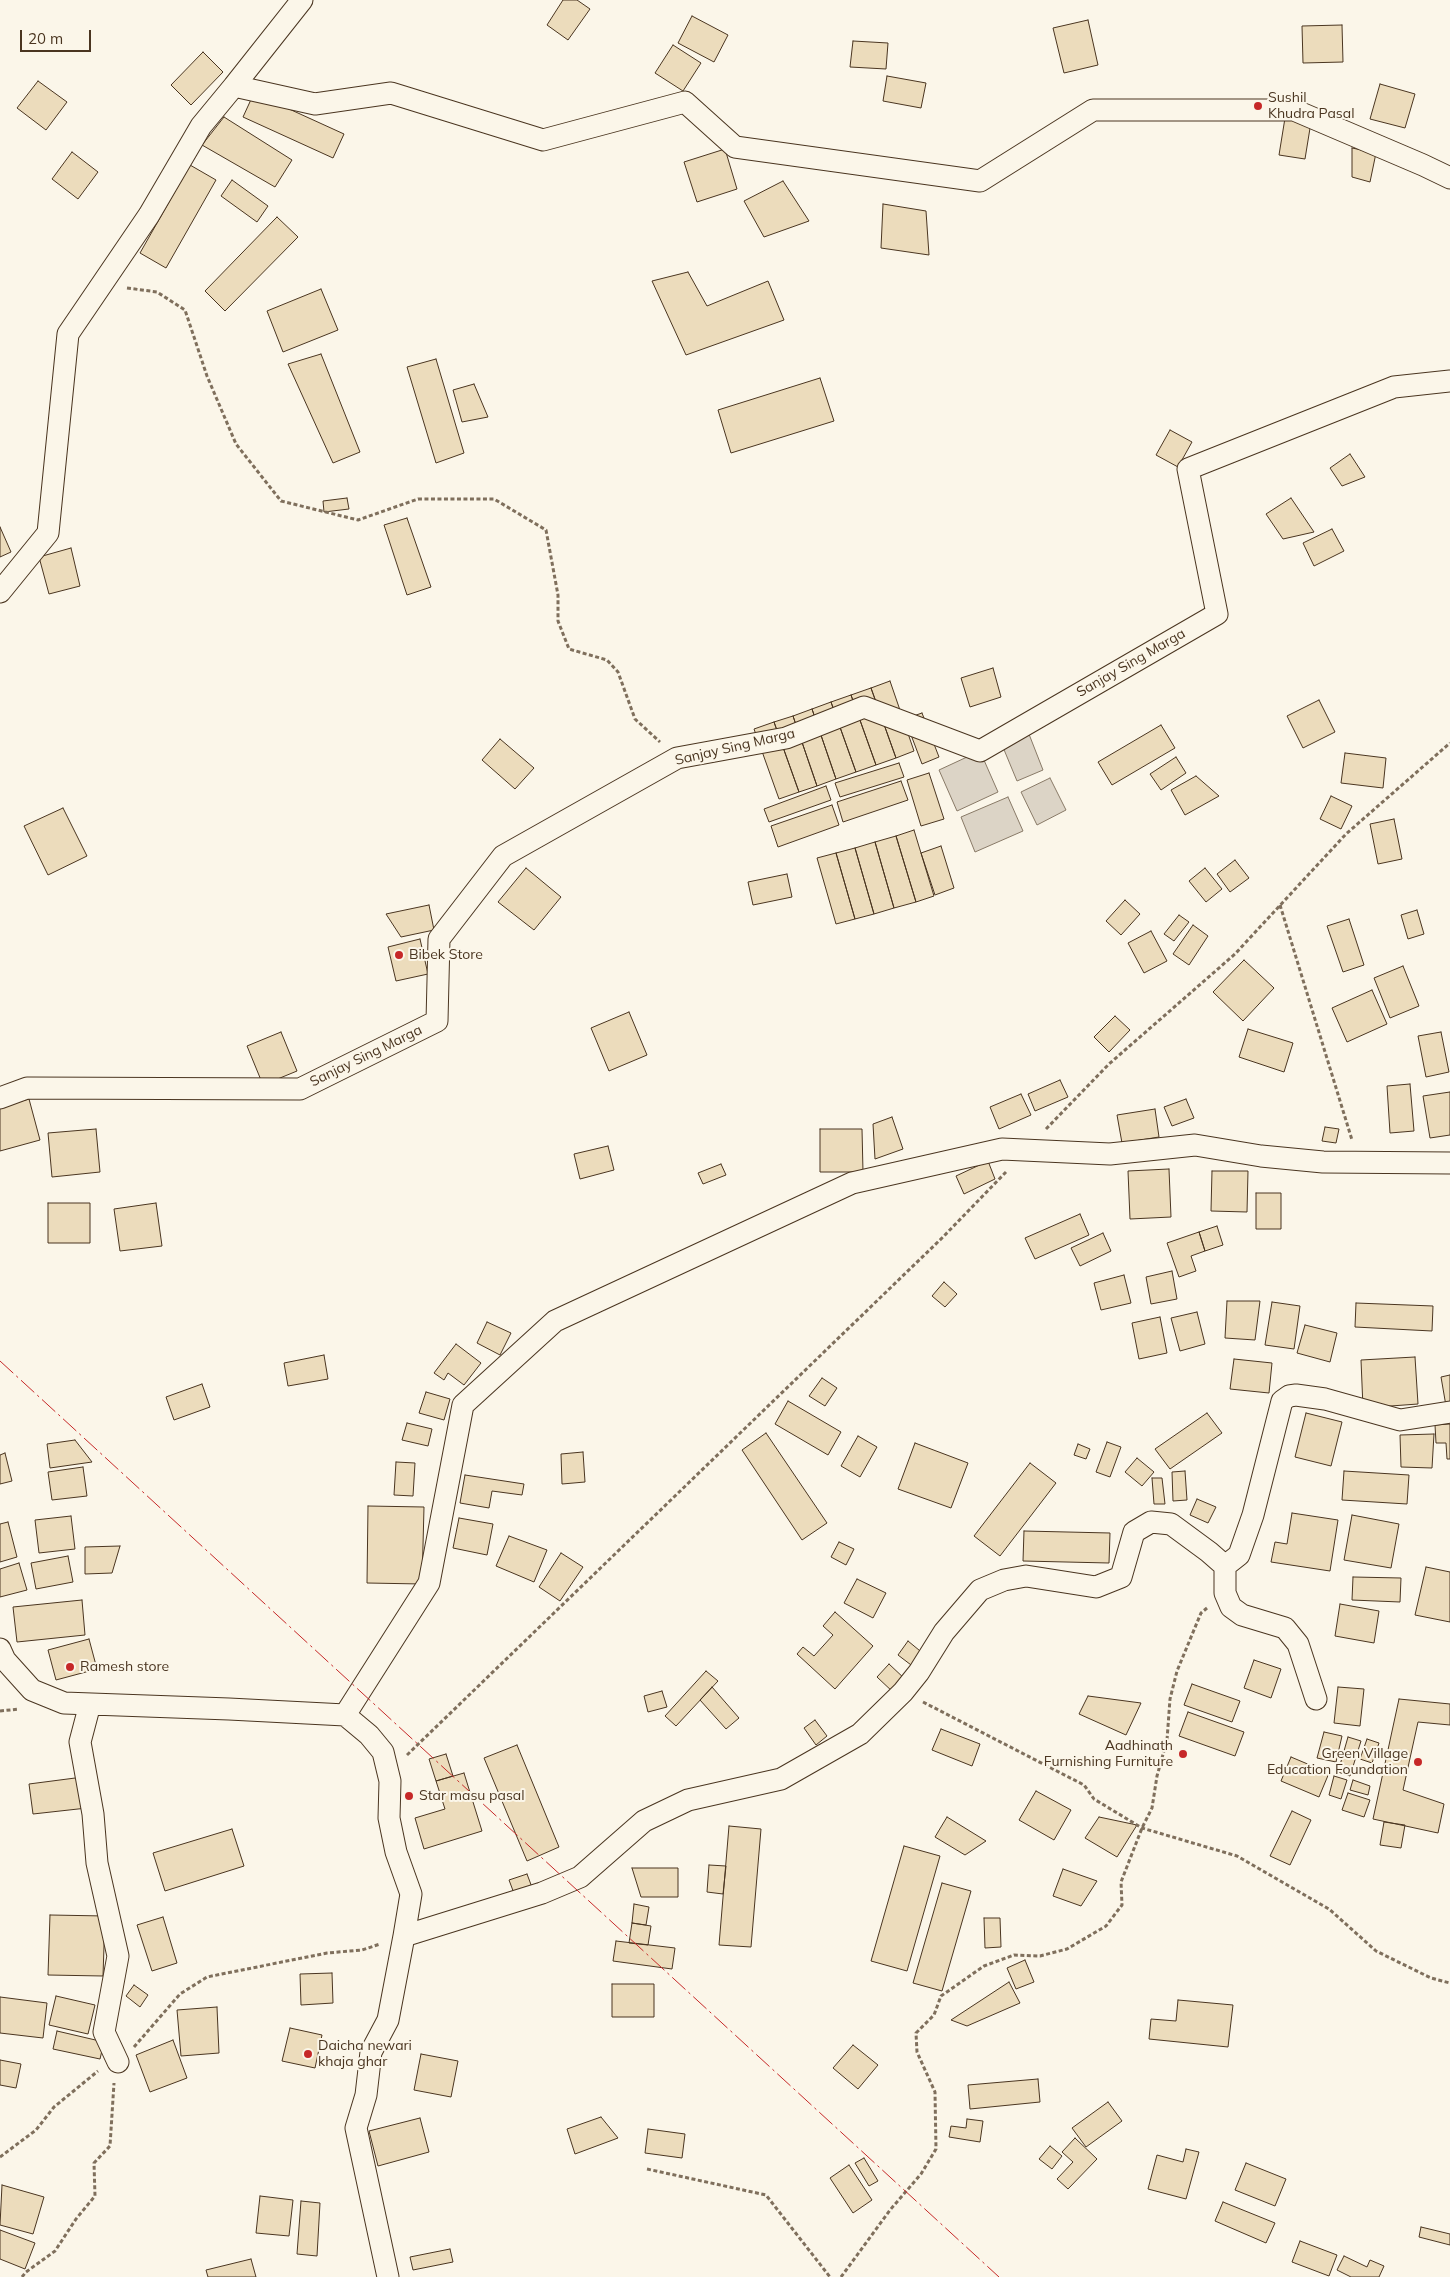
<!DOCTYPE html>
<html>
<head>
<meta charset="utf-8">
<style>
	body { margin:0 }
	#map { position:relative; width:1450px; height:2277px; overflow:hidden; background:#fbf6e9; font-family:Mulish,sans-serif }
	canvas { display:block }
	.scale { position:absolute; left:20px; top:30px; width:71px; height:22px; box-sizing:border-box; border:2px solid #4a3520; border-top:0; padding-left:6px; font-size:15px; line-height:18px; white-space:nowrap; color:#4a3520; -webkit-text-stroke:4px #fbf6e9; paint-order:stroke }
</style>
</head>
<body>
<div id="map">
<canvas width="1450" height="2277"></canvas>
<div class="scale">20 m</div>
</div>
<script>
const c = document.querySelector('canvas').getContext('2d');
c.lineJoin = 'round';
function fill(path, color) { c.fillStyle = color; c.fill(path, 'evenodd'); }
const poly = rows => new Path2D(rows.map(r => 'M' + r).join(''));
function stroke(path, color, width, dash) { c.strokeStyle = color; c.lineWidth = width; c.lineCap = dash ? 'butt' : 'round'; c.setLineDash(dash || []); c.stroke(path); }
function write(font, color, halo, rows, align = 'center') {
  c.font = font + ' Mulish,sans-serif'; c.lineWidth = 4; c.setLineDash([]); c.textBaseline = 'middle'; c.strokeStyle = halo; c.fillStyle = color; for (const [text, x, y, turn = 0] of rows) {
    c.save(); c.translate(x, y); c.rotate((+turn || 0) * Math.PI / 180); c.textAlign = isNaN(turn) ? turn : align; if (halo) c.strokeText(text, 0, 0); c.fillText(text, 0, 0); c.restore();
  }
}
const water = poly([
	[1027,729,1043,770,1017,781,1000,740,1027,729],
	[980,751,998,792,957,811,939,770,980,751],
	[1050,778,1066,810,1037,825,1021,792,1050,778],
	[1008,797,1023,831,975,852,961,817,1008,797]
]);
fill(water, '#dcd4c6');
stroke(water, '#887966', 1);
const building = poly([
	[563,0,577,0,590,9,568,40,547,25,563,0],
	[692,16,728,35,714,62,678,43,692,16],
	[1088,20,1098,65,1064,73,1053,28,1088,20],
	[1342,25,1343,62,1303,63,1302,26,1342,25],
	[853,41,888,43,886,69,850,67,853,41],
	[673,45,701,63,683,91,655,73,673,45],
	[203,52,223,72,191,105,171,85,203,52],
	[887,76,926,83,921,108,883,101,887,76],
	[38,81,67,102,46,130,17,108,38,81],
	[1380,84,1415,94,1405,128,1370,119,1380,84],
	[254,93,344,134,333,158,243,117,254,93],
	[224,117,292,160,275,187,202,145,224,117],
	[1285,118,1311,122,1305,159,1279,155,1285,118],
	[1352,148,1376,153,1370,182,1352,177,1352,148],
	[725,149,737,189,697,202,684,162,725,149],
	[72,152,98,172,78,199,52,179,72,152],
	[190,165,216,180,166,268,140,253,190,165],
	[232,180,268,206,257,222,221,196,232,180],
	[783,181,809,221,764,237,744,201,783,181],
	[883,204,926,211,929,255,881,248,883,204],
	[277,217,298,237,225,311,205,291,277,217],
	[688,272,707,306,768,281,784,320,686,355,652,281,688,272],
	[321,289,338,330,283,352,267,311,321,289],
	[321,354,360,452,333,463,288,364,321,354],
	[436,359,464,453,436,463,407,367,436,359],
	[820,378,834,421,731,453,718,410,820,378],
	[474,384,488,417,462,422,453,390,474,384],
	[1170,430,1192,442,1178,467,1156,455,1170,430],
	[1350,454,1365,477,1342,486,1330,468,1350,454],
	[347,498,349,509,324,512,323,501,347,498],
	[1291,498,1314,532,1283,539,1266,514,1291,498],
	[407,518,431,587,407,595,384,525,407,518],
	[0,527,11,552,0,557,0,527],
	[1332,529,1344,551,1314,566,1303,543,1332,529],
	[71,548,80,586,49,594,39,557,71,548],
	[993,668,1001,697,970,707,961,678,993,668],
	[890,681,914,751,896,758,871,688,890,681],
	[871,688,896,758,876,765,851,695,871,688],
	[851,695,876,765,856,772,831,702,851,695],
	[1319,700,1335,732,1303,748,1287,716,1319,700],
	[831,702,856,772,836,779,812,709,831,702],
	[812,709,836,779,817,786,793,716,812,709],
	[922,713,939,757,922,764,905,719,922,713],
	[793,716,817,786,799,792,774,722,793,716],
	[774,722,799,792,779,799,754,729,774,722],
	[1161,725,1175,748,1112,785,1098,762,1161,725],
	[500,739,534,768,515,789,482,760,500,739],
	[1345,753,1386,758,1383,788,1341,783,1345,753],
	[1176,757,1186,773,1161,790,1150,774,1176,757],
	[899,763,904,777,840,797,835,783,899,763],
	[929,773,944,819,921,826,907,780,929,773],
	[1196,776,1219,796,1185,815,1171,790,1196,776],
	[901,781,908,800,843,822,837,802,901,781],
	[826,786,831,800,769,822,764,809,826,786],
	[1331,796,1352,806,1341,829,1320,819,1331,796],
	[832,805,839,825,778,847,771,826,832,805],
	[63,808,87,856,48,875,24,826,63,808],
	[1394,819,1402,859,1378,864,1370,824,1394,819],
	[914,830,934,896,916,902,896,836,914,830],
	[896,836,916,902,894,908,875,842,896,836],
	[875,842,894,908,874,914,855,848,875,842],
	[941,846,954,888,935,895,921,853,941,846],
	[855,848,874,914,855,919,836,853,855,848],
	[836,853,855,919,836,924,817,858,836,853],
	[1235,860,1249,878,1230,892,1217,874,1235,860],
	[526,868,561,897,534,930,498,902,526,868],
	[1205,868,1222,889,1206,902,1189,881,1205,868],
	[787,874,792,897,753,905,748,882,787,874],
	[1125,900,1140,914,1121,935,1106,921,1125,900],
	[429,905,434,930,401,937,386,914,429,905],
	[1417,910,1424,934,1408,939,1401,915,1417,910],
	[1179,915,1189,922,1174,941,1164,934,1179,915],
	[1349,919,1364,965,1343,972,1327,926,1349,919],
	[1193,925,1208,936,1189,965,1173,954,1193,925],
	[1151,931,1167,961,1144,973,1128,943,1151,931],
	[420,939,428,974,396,981,388,947,420,939],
	[1244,960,1274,988,1243,1021,1213,992,1244,960],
	[1403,966,1419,1006,1390,1018,1374,978,1403,966],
	[1372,990,1387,1024,1347,1042,1332,1008,1372,990],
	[629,1012,647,1055,609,1071,591,1028,629,1012],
	[1115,1016,1130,1030,1109,1052,1094,1037,1115,1016],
	[1248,1029,1293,1043,1284,1072,1239,1057,1248,1029],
	[281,1032,297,1071,263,1085,247,1046,281,1032],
	[1441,1032,1449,1072,1426,1077,1418,1036,1441,1032],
	[1060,1080,1068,1097,1035,1111,1028,1094,1060,1080],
	[1410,1084,1414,1131,1390,1133,1387,1086,1410,1084],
	[1450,1092,1450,1135,1430,1138,1423,1096,1450,1092],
	[1021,1094,1031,1115,999,1129,990,1107,1021,1094],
	[29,1099,40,1140,0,1151,0,1107,29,1099],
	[1186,1099,1194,1118,1172,1126,1164,1107,1186,1099],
	[1155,1109,1159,1137,1122,1143,1117,1115,1155,1109],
	[892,1117,903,1149,875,1159,873,1124,892,1117],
	[1325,1127,1339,1129,1336,1143,1322,1141,1325,1127],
	[96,1129,100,1172,52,1177,48,1133,96,1129],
	[820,1129,862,1129,863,1172,820,1172,820,1129],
	[608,1146,614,1170,580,1179,574,1154,608,1146],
	[988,1161,995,1179,964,1194,956,1176,988,1161],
	[721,1164,726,1175,703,1184,698,1173,721,1164],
	[1169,1169,1171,1217,1130,1219,1128,1171,1169,1169],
	[1212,1171,1248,1171,1247,1212,1211,1211,1212,1171],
	[1256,1193,1281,1193,1281,1229,1256,1229,1256,1193],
	[48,1203,90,1203,90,1243,48,1243,48,1203],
	[156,1203,162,1246,120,1251,114,1209,156,1203],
	[1080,1214,1089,1235,1035,1259,1025,1238,1080,1214],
	[1217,1226,1223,1245,1205,1251,1199,1232,1217,1226],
	[1199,1232,1205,1251,1191,1256,1196,1271,1179,1277,1167,1243,1199,1232],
	[1103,1233,1111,1251,1080,1266,1071,1248,1103,1233],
	[1172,1271,1177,1299,1151,1304,1146,1277,1172,1271],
	[1124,1275,1131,1303,1101,1310,1094,1283,1124,1275],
	[944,1282,957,1294,945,1307,932,1296,944,1282],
	[1227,1301,1260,1301,1255,1340,1225,1338,1227,1301],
	[1272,1302,1300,1306,1294,1349,1265,1345,1272,1302],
	[1356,1303,1433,1306,1432,1331,1355,1327,1356,1303],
	[1197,1312,1205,1344,1180,1351,1171,1318,1197,1312],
	[1160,1317,1167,1353,1139,1359,1132,1323,1160,1317],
	[487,1322,511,1333,500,1355,477,1343,487,1322],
	[1305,1325,1337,1333,1330,1362,1297,1353,1305,1325],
	[456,1344,481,1363,464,1385,448,1373,444,1380,434,1373,456,1344],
	[324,1355,328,1379,288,1386,284,1363,324,1355],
	[1415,1357,1418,1404,1363,1408,1361,1360,1415,1357],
	[1234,1359,1272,1363,1269,1393,1230,1389,1234,1359],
	[1450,1375,1450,1406,1446,1406,1441,1377,1450,1375],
	[822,1378,837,1388,825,1406,809,1396,822,1378],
	[202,1384,210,1407,174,1420,166,1397,202,1384],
	[426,1392,450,1399,444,1420,419,1413,426,1392],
	[788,1401,841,1432,828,1455,775,1424,788,1401],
	[1207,1413,1222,1433,1170,1469,1155,1449,1207,1413],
	[1306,1413,1342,1422,1331,1466,1295,1457,1306,1413],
	[407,1423,432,1429,428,1446,402,1440,407,1423],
	[1450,1424,1450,1459,1447,1459,1446,1443,1436,1443,1435,1425,1450,1424],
	[766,1433,827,1523,802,1540,742,1450,766,1433],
	[1434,1434,1432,1468,1401,1467,1400,1435,1434,1434],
	[858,1436,877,1447,860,1477,841,1466,858,1436],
	[75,1440,92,1462,50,1468,47,1444,75,1440],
	[1107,1442,1121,1447,1110,1477,1096,1472,1107,1442],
	[915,1443,968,1463,951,1508,898,1489,915,1443],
	[1078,1444,1090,1449,1086,1459,1074,1455,1078,1444],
	[583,1452,585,1482,562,1484,561,1454,583,1452],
	[5,1453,12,1481,0,1484,0,1455,5,1453],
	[1137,1458,1154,1472,1142,1486,1125,1472,1137,1458],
	[396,1462,415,1463,413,1496,394,1495,396,1462],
	[1030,1463,1056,1483,1000,1556,974,1536,1030,1463],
	[83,1467,87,1496,52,1500,48,1472,83,1467],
	[1185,1471,1187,1500,1173,1501,1172,1472,1185,1471],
	[1344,1471,1409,1475,1407,1504,1342,1500,1344,1471],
	[465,1475,524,1484,522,1495,492,1491,489,1508,460,1503,465,1475],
	[1152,1478,1162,1478,1165,1504,1154,1504,1152,1478],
	[1197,1499,1216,1507,1208,1523,1190,1515,1197,1499],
	[368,1506,424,1507,422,1584,367,1583,368,1506],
	[1292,1513,1338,1520,1330,1571,1271,1562,1275,1542,1287,1544,1292,1513],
	[1352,1515,1399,1524,1391,1568,1344,1560,1352,1515],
	[71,1516,75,1549,39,1553,35,1520,71,1516],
	[459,1518,493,1524,487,1555,453,1548,459,1518],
	[8,1522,17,1557,0,1562,0,1524,8,1522],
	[1024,1531,1110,1533,1109,1563,1023,1561,1024,1531],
	[509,1536,547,1550,534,1582,496,1566,509,1536],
	[839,1542,854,1549,846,1565,831,1557,839,1542],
	[120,1546,112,1573,85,1574,85,1547,120,1546],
	[561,1553,583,1567,560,1601,539,1587,561,1553],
	[68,1556,73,1582,36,1589,31,1563,68,1556],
	[19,1563,27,1590,0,1597,0,1569,19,1563],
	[1426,1567,1450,1572,1450,1622,1415,1615,1426,1567],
	[1353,1577,1401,1578,1400,1602,1352,1600,1353,1577],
	[857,1579,886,1593,873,1618,844,1603,857,1579],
	[82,1600,85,1635,17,1642,13,1607,82,1600],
	[1340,1604,1379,1611,1374,1643,1335,1636,1340,1604],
	[835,1612,873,1646,835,1689,797,1654,803,1647,814,1656,833,1635,823,1626,835,1612],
	[89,1639,97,1669,56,1680,48,1650,89,1639],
	[908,1641,925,1655,915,1668,898,1655,908,1641],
	[1254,1660,1281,1669,1271,1698,1244,1688,1254,1660],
	[889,1664,906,1680,894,1693,877,1677,889,1664],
	[706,1671,718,1681,676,1726,665,1716,706,1671],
	[1192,1684,1240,1701,1232,1722,1184,1705,1192,1684],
	[712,1687,739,1718,726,1729,700,1700,712,1687],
	[1338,1687,1364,1689,1360,1726,1334,1723,1338,1687],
	[662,1691,667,1707,648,1712,644,1696,662,1691],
	[1088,1696,1141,1703,1126,1735,1079,1714,1088,1696],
	[1399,1699,1450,1704,1450,1725,1418,1722,1403,1790,1444,1804,1438,1833,1373,1819,1399,1699],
	[1188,1712,1244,1732,1235,1756,1179,1736,1188,1712],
	[815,1720,827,1736,816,1745,804,1728,815,1720],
	[941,1729,980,1744,972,1766,932,1750,941,1729],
	[1324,1732,1342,1736,1336,1762,1317,1758,1324,1732],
	[1348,1737,1361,1741,1350,1776,1338,1772,1348,1737],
	[1367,1739,1379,1743,1372,1763,1360,1759,1367,1739],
	[517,1745,559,1847,527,1861,484,1758,517,1745],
	[446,1754,453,1776,436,1781,429,1759,446,1754],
	[1291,1757,1329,1773,1319,1797,1281,1781,1291,1757],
	[464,1773,482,1831,424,1849,415,1818,445,1809,436,1781,464,1773],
	[1334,1776,1347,1780,1341,1799,1329,1795,1334,1776],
	[83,1777,87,1808,33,1814,29,1784,83,1777],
	[1353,1780,1370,1786,1368,1795,1350,1790,1353,1780],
	[1036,1791,1071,1810,1054,1840,1019,1820,1036,1791],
	[1348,1793,1370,1800,1364,1817,1342,1810,1348,1793],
	[1292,1811,1311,1820,1290,1865,1270,1856,1292,1811],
	[947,1817,986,1841,965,1855,935,1837,947,1817],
	[1099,1817,1137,1825,1117,1857,1085,1838,1099,1817],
	[1384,1822,1405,1825,1401,1848,1380,1845,1384,1822],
	[729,1826,761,1829,751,1947,719,1945,729,1826],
	[232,1829,244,1866,165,1891,153,1853,232,1829],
	[904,1846,940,1856,907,1971,871,1961,904,1846],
	[709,1865,726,1866,723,1894,707,1892,709,1865],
	[632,1868,678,1868,678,1897,641,1897,632,1868],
	[1063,1869,1097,1881,1081,1906,1053,1896,1063,1869],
	[527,1874,533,1890,515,1896,509,1880,527,1874],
	[942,1883,971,1891,942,1991,913,1983,942,1883],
	[634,1904,649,1907,646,1925,632,1923,634,1904],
	[50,1915,105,1916,103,1976,48,1975,50,1915],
	[163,1917,177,1963,152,1971,137,1925,163,1917],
	[984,1918,1000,1918,1001,1947,985,1948,984,1918],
	[632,1923,651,1926,648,1945,629,1943,632,1923],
	[616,1941,675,1948,672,1969,613,1961,616,1941],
	[1025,1960,1034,1982,1016,1989,1007,1968,1025,1960],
	[332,1973,333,2003,301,2005,300,1974,332,1973],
	[1009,1982,1020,2003,967,2026,951,2020,1009,1982],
	[612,1984,654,1984,654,2017,612,2017,612,1984],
	[134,1985,148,1995,140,2007,126,1996,134,1985],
	[56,1996,95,2005,88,2034,49,2025,56,1996],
	[0,1997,47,2003,43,2038,0,2033,0,1997],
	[1178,2000,1233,2005,1228,2047,1149,2039,1151,2019,1176,2021,1178,2000],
	[217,2007,219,2053,181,2056,177,2010,217,2007],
	[290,2028,322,2035,315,2068,282,2061,290,2028],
	[57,2031,104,2042,100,2059,53,2049,57,2031],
	[173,2040,187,2078,150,2092,136,2055,173,2040],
	[853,2045,878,2065,858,2089,833,2068,853,2045],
	[421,2054,458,2061,451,2097,414,2090,421,2054],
	[0,2060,21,2064,16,2088,0,2085,0,2060],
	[1038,2079,1040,2102,970,2109,968,2085,1038,2079],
	[1108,2102,1122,2121,1086,2147,1072,2128,1108,2102],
	[601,2117,618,2138,575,2154,567,2129,601,2117],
	[420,2118,429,2152,378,2166,369,2131,420,2118],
	[967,2119,983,2121,980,2142,949,2137,951,2126,966,2128,967,2119],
	[648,2129,685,2134,682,2158,645,2153,648,2129],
	[1075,2138,1097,2159,1068,2189,1057,2179,1073,2162,1062,2152,1075,2138],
	[1050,2146,1062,2156,1052,2169,1039,2159,1050,2146],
	[1186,2149,1199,2152,1186,2199,1148,2189,1157,2155,1183,2162,1186,2149],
	[864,2158,878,2181,869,2186,855,2163,864,2158],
	[1246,2163,1286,2179,1275,2206,1235,2190,1246,2163],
	[849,2165,872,2200,853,2213,830,2178,849,2165],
	[2,2185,44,2197,33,2234,0,2225,2,2185],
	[260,2196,293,2200,289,2236,256,2233,260,2196],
	[301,2201,320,2203,317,2256,297,2254,301,2201],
	[1223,2202,1275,2223,1266,2243,1215,2221,1223,2202],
	[1421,2227,1450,2234,1450,2245,1419,2237,1421,2227],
	[0,2230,35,2243,25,2269,0,2259,0,2230],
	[1300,2241,1337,2255,1329,2276,1292,2262,1300,2241],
	[450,2249,453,2262,413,2270,410,2257,450,2249],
	[1344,2256,1367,2267,1370,2260,1384,2266,1379,2277,1351,2277,1337,2270,1344,2256],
	[251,2259,256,2277,208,2277,206,2270,251,2259]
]);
fill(building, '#ecdcbc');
stroke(building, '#4a3520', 1);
const street = poly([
	[234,86,302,0],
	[0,592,48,533,68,334,149,215,201,126,234,86,315,104,391,93,543,140,685,102,735,147,980,181,1093,110,1294,110,1423,165,1450,178],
	[0,1098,27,1088,300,1089,437,1021,439,939,503,856,677,758,786,738,864,707,980,751,1217,614,1188,469,1394,387,1450,381],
	[1225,1566,1225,1593,1231,1607,1242,1615,1285,1628,1298,1644,1316,1699],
	[0,1649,5,1660,32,1690,64,1703,229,1709,345,1715,369,1735,383,1752,390,1781,389,1818,396,1852,411,1894,404,1936],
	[90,1704,80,1742,93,1814,97,1863,118,1956,104,2032,118,2062],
	[345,1715,429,1583,463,1405,555,1321,852,1183,1002,1149,1110,1154,1195,1145,1261,1156,1323,1162,1450,1163],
	[388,2277,356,2128,366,2095,371,2052,388,2020,404,1936,542,1893,580,1877,644,1821,688,1800,781,1779,860,1734,903,1692,919,1672,944,1632,980,1590,1004,1580,1026,1576,1096,1587,1121,1577,1134,1532,1151,1522,1171,1524,1209,1552,1225,1566,1239,1555,1253,1515,1282,1401,1289,1396,1296,1395,1325,1399,1400,1420,1450,1412]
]);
stroke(street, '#4a3520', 23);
stroke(poly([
	[127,288,157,292,185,310,207,376,236,444,281,501,358,520,418,499,494,499,546,530,558,595,558,621,569,649,607,660,618,672,635,719,660,742],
	[1280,905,1352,1140],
	[1046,1129,1109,1064,1235,954,1346,834,1450,743],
	[923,1702,1084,1785,1094,1799,1142,1828,1237,1856,1329,1909,1376,1951,1431,1978,1450,1983],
	[0,1711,19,1709],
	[407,1755,943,1237,1006,1172],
	[134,2047,180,1994,207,1977,327,1953,362,1950,380,1944],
	[0,2157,36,2130,54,2107,98,2071],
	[647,2169,766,2195,830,2277],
	[22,2277,26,2272,55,2251,76,2219,95,2196,94,2163,110,2146,114,2083],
	[841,2277,890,2210,921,2174,936,2149,935,2092,917,2052,916,2033,934,2015,941,1996,984,1966,1014,1955,1040,1956,1067,1949,1106,1926,1122,1905,1121,1882,1142,1828,1152,1808,1157,1776,1167,1740,1170,1699,1177,1671,1201,1613,1207,1608]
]), '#7f6f5c', 3, [4, 2.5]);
stroke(street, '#fbf6e9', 21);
stroke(poly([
	[0,1361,999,2277]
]), '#c62828', 1, [18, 4, 2.5, 4]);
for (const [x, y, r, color] of [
	[1258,106,5,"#c62828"],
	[399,955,5,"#c62828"],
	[70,1667,5,"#c62828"],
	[1183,1754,5,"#c62828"],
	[1418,1762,5,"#c62828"],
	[409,1796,5,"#c62828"],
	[308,2054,5,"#c62828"]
]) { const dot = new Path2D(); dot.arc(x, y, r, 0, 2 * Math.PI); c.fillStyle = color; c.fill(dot); stroke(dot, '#fbf6e9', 2); }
write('14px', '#4a3520', '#fbf6e9', [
	["Sushil",1268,98],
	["Khudra Pasal",1268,114],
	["Bibek Store",409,955],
	["Ramesh store",80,1667],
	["Aadhinath",1173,1746,"right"],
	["Furnishing Furniture",1173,1762,"right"],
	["Green Village",1408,1754,"right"],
	["Education Foundation",1408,1770,"right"],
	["Star masu pasal",419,1796],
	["Daicha newari",318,2046],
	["khaja ghar",318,2062]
], 'left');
write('14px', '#4a3520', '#fbf6e9', [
	["Sanjay Sing Marga",1131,663,-30],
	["Sanjay Sing Marga",735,747,-13],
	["Sanjay Sing Marga",366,1056,-26]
]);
</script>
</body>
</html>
